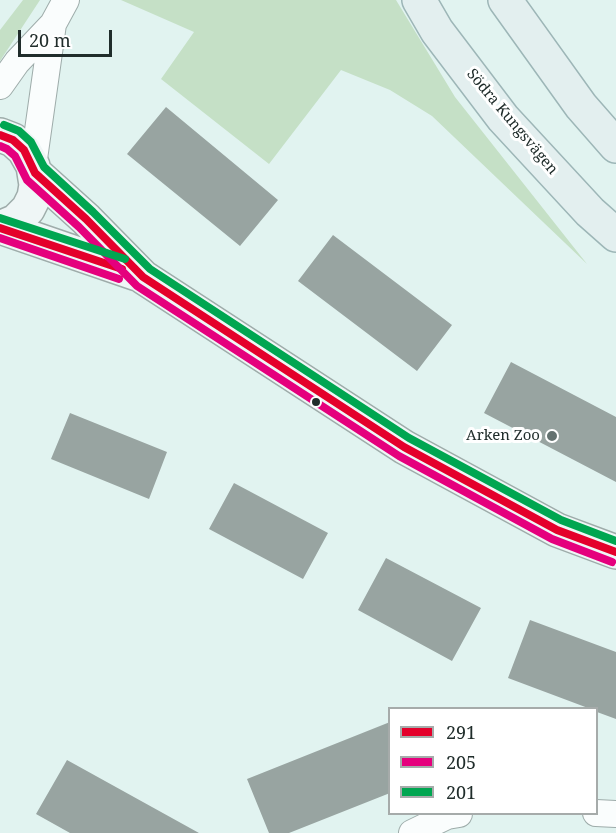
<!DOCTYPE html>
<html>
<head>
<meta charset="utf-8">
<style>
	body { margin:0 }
	#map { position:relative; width:616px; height:833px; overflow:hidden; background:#e1f3f0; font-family:"Noto Serif",serif }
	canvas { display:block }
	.legend { position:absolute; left:388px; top:707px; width:210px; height:108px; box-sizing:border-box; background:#fff; border:2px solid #a6abaa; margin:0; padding:8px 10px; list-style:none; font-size:18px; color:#202d2b }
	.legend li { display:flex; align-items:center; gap:12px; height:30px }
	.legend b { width:30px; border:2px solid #a6abaa }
	.scale { position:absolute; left:18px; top:30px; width:94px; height:27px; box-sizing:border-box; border:3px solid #202d2b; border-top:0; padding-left:8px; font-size:18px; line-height:21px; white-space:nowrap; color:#202d2b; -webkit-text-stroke:4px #fff; paint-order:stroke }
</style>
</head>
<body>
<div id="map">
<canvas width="616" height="833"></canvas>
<ul class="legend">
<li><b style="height:8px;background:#e4002b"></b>291</li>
<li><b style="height:8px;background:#e5007d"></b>205</li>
<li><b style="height:8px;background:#00a651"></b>201</li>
</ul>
<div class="scale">20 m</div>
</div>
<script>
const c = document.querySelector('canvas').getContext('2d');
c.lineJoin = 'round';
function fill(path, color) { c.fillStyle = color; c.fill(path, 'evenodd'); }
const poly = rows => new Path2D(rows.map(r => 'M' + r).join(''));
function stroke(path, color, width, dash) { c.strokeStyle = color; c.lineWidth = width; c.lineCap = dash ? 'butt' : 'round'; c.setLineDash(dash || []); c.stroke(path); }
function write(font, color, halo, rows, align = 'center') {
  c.font = font + ' "Noto Serif",serif'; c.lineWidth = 6; c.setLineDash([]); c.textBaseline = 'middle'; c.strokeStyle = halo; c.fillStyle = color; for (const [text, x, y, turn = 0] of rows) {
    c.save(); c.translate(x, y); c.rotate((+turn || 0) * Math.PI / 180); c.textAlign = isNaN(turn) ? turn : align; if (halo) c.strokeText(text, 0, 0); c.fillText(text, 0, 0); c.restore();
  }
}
fill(poly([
	[23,0,40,0,0,61,0,30],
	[121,0,396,0,455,97,587,264,432,116,390,90,341,70,269,164,161,79,194,32]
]), '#c5e0c6');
fill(poly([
	[166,107,278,200,240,246,127,154],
	[333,235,452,325,417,371,298,281],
	[511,362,616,417,616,482,484,413],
	[70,413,167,452,149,499,51,459],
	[234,483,328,533,303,579,209,529],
	[386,558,481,608,452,661,358,610],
	[530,620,616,652,616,719,597,712,597,708,588,708,508,678],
	[390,722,390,793,289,833,269,833,247,779],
	[67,760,199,833,70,833,36,814]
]), '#98a4a1');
const street = poly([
	[0,86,17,62,53,24,66,0],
	[33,166,53,24],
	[596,813,616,814],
	[412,833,447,816,459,814]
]);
const secondary = poly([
	[0,135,13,140,24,150,33,166,36,185,34,197,28,209,16,221,0,228],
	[35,173,86,219,143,277,404,447,557,530,616,552],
	[3,228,137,274]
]);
const primary = poly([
	[419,0,437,31,503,118,590,212,616,235],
	[505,0,581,106,616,146]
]);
stroke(street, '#9eacaa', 28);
stroke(secondary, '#9eacaa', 36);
stroke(primary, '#9db6b7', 36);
stroke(street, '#fafdfd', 26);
stroke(secondary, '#eff6f6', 33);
stroke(primary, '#e3efef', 33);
stroke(poly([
	[0,135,13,140,24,150,35,173,86,219,143,277,404,447,557,530,616,552],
	[0,228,122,269]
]), '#e4002b', 8);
stroke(poly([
	[0,146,7,149,15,156,27,180,79,227,137,286,399,456,552,539,612,562],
	[0,238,119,279]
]), '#e5007d', 8);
stroke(poly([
	[4,125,19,131,31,142,44,167,93,212,150,269,409,438,561,520,616,541],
	[0,218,125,259]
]), '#00a651', 8);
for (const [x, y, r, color] of [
	[316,402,5,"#202d2b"],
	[552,436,6,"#647270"]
]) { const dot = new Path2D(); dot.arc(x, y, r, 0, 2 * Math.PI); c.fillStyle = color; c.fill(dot); stroke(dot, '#fff', 2); }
write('15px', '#202d2b', '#fff', [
	["Södra Kungsvägen",512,122,50]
]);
write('15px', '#202d2b', '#fff', [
	["Arken Zoo",540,436]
], 'right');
</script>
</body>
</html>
